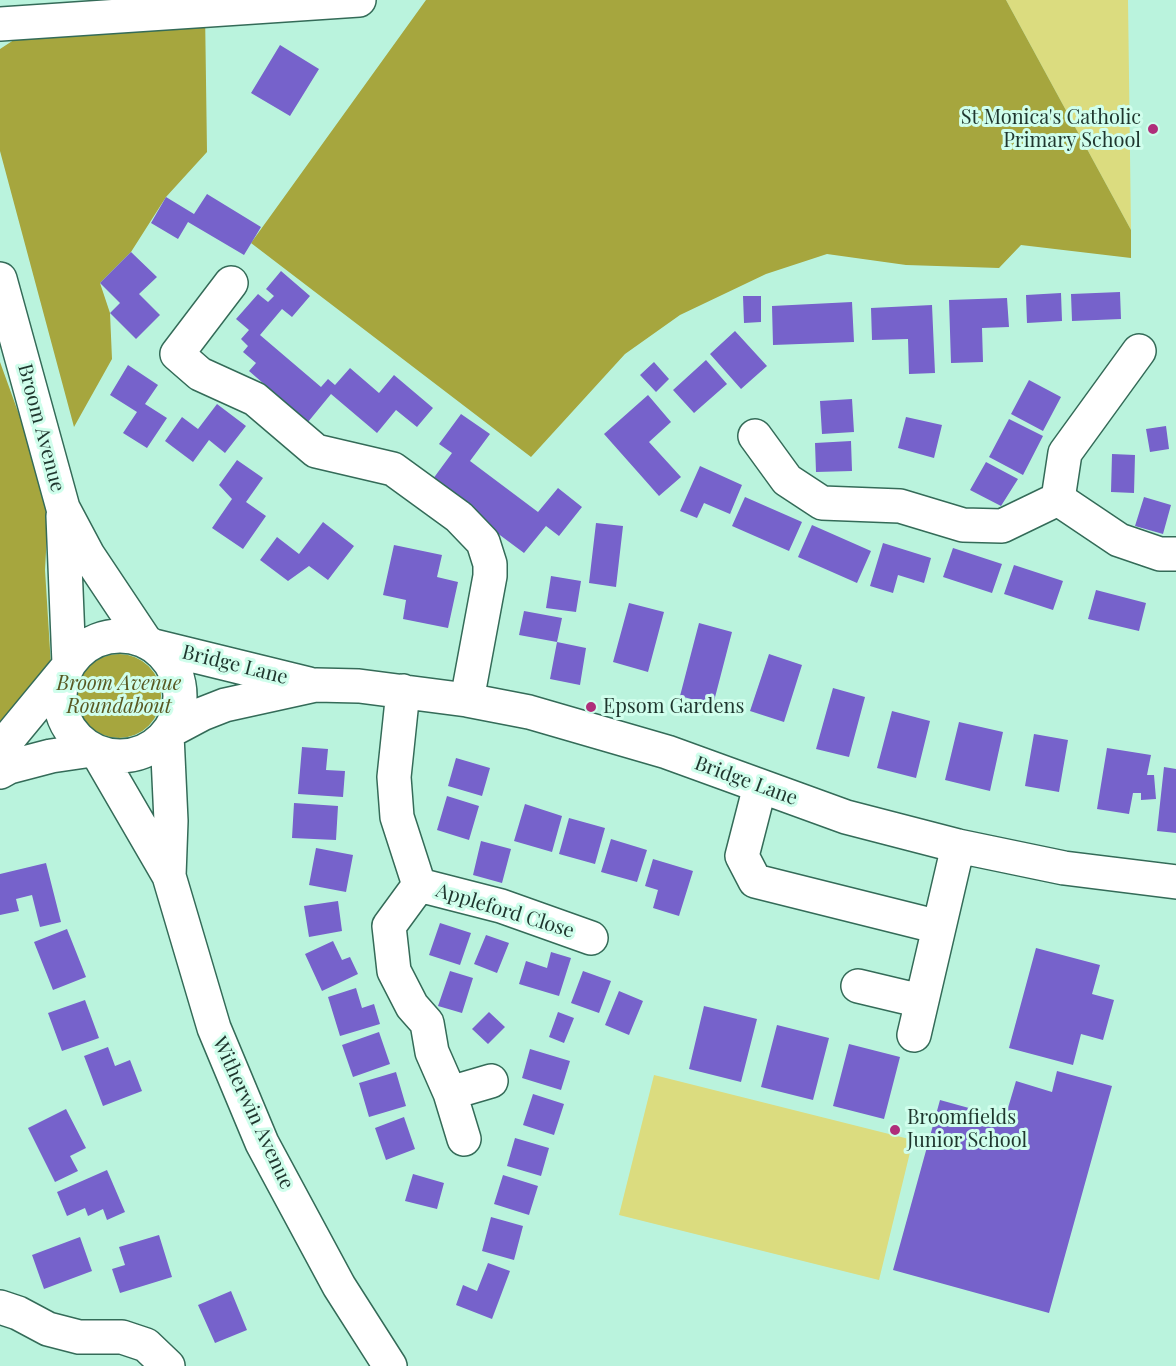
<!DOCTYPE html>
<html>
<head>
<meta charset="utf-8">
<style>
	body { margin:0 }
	canvas { display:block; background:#baf3dd }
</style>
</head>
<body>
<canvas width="1176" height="1366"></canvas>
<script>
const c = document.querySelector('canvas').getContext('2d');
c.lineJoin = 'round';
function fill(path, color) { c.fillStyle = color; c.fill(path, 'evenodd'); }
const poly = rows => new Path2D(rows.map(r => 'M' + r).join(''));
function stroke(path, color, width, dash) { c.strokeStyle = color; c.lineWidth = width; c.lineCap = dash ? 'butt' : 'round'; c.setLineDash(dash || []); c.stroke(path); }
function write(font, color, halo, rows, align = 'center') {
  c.font = font + ' "Playfair Display",serif'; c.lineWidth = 6; c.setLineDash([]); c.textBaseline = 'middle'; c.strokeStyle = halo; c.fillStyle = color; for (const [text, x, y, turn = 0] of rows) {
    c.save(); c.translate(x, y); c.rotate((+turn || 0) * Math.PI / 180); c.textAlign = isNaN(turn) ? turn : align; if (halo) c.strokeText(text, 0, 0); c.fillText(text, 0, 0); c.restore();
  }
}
fill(poly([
	[1006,0,1128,0,1131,230],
	[654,1075,913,1140,879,1280,619,1215]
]), '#dbdc7f');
fill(poly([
	[426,0,1006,0,1131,230,1131,258,1021,245,999,268,906,265,827,254,766,274,680,315,625,354,531,457,251,243],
	[205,10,207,152,166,197,131,252,100,283,110,313,112,359,74,427,0,151,0,49,43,21],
	[0,362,34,456,48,515,45,570,51,666,0,727],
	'77 696a42 42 0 1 1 84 0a42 42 0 1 1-84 0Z'
]), '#a6a63e');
fill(poly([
	[280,45,319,69,290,116,251,93],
	[207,194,261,227,244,255,188,222,178,239,151,223,166,197,194,214],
	[131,252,157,277,139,294,160,315,136,339,110,313,120,303,100,283],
	[281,271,310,296,292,317,282,309,260,335,321,387,328,379,335,385,350,368,379,393,394,375,433,408,417,427,396,410,377,433,331,394,308,422,249,371,256,363,243,352,248,346,241,339,249,330,236,319,258,294,268,302,274,296,266,289],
	[1120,292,1121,319,1072,321,1071,294],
	[1061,293,1062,321,1027,323,1026,295],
	[743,296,761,296,761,322,744,323],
	[1007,298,1009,327,982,328,983,362,951,363,949,300],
	[852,302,854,342,773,345,772,306],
	[932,305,935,373,909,374,908,339,872,340,871,308],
	[735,331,767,366,741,389,710,354],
	[706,360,727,384,694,413,673,390],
	[654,362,669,379,656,392,640,375],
	[128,365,158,385,145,404,167,418,147,448,123,433,137,412,110,395],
	[1029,380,1061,397,1043,431,1011,414],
	[648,395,671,422,649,442,681,477,659,496,604,434],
	[852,399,854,432,822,434,820,401],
	[217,404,246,426,225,453,209,440,193,462,165,441,182,417,198,429],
	[461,414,490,434,470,461,538,512,558,488,582,507,559,536,546,526,524,553,430,483,452,453,439,444],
	[906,417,942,425,934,458,898,448],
	[1009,419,1043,436,1023,475,989,457],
	[1166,426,1169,449,1150,452,1146,429],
	[851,441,852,471,816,472,815,443],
	[1112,454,1135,455,1134,493,1111,492],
	[237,460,263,478,246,502,266,516,243,549,212,528,232,499,219,485],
	[986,462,1018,479,1001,506,970,490],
	[700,466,742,485,730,514,704,503,697,518,680,511],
	[745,497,802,522,789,551,732,526],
	[1144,497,1171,505,1163,534,1135,526],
	[323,522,354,546,328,580,309,566,288,581,260,560,277,537,299,554],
	[596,523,623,526,616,587,589,583],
	[812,525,871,551,857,583,798,557],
	[883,543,931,558,924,583,898,575,893,593,870,586],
	[394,545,442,555,437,577,458,582,448,628,403,619,406,600,383,595],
	[953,548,1002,564,992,593,943,577],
	[1014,565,1063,581,1053,610,1004,594],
	[551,576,581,581,576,612,546,608],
	[1096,590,1146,603,1139,631,1088,619],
	[629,603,664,612,648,672,613,662],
	[524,611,562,618,557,642,519,635],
	[699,623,732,632,713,705,680,696],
	[557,642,586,648,580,685,550,679],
	[769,654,802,665,784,722,750,711],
	[833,688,865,697,849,757,816,749],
	[892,711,930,721,916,778,877,768],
	[959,722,1003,732,990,791,945,780],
	[1034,734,1068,740,1059,792,1025,786],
	[302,747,328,749,326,770,345,771,343,797,298,794],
	[1107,748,1151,755,1147,775,1154,775,1156,799,1141,800,1141,793,1133,793,1129,814,1097,809],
	[456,758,490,768,482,796,448,786],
	[1164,767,1176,769,1176,833,1157,831],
	[447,796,479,806,469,840,437,830],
	[294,803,338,806,336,840,292,838],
	[525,804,562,816,552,852,514,841],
	[569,818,605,828,595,864,559,854],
	[611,839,647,850,637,882,601,872],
	[481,841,511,849,502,883,473,875],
	[316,848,353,855,346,892,309,885],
	[653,859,693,871,679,916,653,908,658,890,645,886],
	[46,863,61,922,40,927,32,895,16,899,19,911,0,915,0,874],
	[338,901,342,931,309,937,304,906],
	[440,923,471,933,460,965,429,955],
	[67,929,86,977,53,990,34,942],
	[486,935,509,943,497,973,474,964],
	[333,941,342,960,350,957,358,974,322,991,305,954],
	[1036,948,1100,965,1092,994,1114,1000,1103,1040,1081,1034,1073,1065,1009,1048],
	[551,952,571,958,559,996,519,984,526,961,547,968],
	[450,971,473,978,462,1013,438,1006],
	[583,971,611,981,599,1013,571,1003],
	[356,988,362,1008,374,1004,380,1024,340,1036,328,997],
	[619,991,643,1001,629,1035,605,1025],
	[85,1000,99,1038,62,1051,48,1013],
	[704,1006,757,1019,741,1082,689,1069],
	[489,1012,505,1027,488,1044,472,1029],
	[558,1012,574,1018,564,1043,549,1037],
	[777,1025,829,1038,813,1100,761,1087],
	[379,1032,390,1064,353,1077,342,1045],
	[849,1044,900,1057,884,1119,833,1106],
	[108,1047,115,1066,130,1060,142,1091,103,1106,84,1056],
	[530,1049,570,1061,561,1090,522,1078],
	[1057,1071,1112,1086,1049,1313,893,1270,940,1100,1005,1118,1016,1081,1052,1092],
	[396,1072,406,1106,369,1117,359,1083],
	[533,1094,564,1104,554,1135,523,1125],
	[66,1109,86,1148,70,1156,78,1171,55,1182,28,1128],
	[404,1117,415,1149,386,1160,375,1128],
	[515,1138,549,1148,541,1176,507,1166],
	[107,1170,125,1212,107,1220,103,1209,88,1216,85,1208,67,1216,57,1192],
	[413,1174,444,1183,437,1209,405,1201],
	[503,1175,538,1186,529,1215,494,1204],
	[491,1217,523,1226,514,1260,482,1251],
	[159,1235,172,1277,120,1293,112,1269,125,1265,119,1247],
	[80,1237,92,1271,44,1289,32,1255],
	[488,1263,510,1271,492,1319,456,1305,463,1285,477,1291],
	[231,1291,247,1330,215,1343,198,1305]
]), '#7662cb');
const minor = poly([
	[0,24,359,0],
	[0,279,63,508,88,555,146,642],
	[231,283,177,354,200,374,255,399,316,451,393,469,459,517,483,542,490,564,490,576,467,700],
	[755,436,787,480,822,503,900,506,963,525,1002,526,1058,499,1119,540,1160,554,1176,554],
	[1058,499,1065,453,1139,351],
	[63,516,69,664],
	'60 696a60 60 0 1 1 120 0a60 60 0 1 1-120 0Z',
	[154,646,309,684],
	[403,691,394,777,397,817,419,885,501,906,591,938],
	[170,731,202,714,225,705,316,685,359,686,467,700,529,712,667,752,846,817,958,846,1064,868,1176,882],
	[167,735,171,821,169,876],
	[0,749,66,669],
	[97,752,169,876,214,1028,262,1143,339,1286,390,1366],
	[0,772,9,767,51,756,92,750],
	[760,786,742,856,755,881,939,927],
	[419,885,389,926,394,971,412,1006,427,1023,432,1052,450,1093,464,1139],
	[858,986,921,1001],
	[914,1035,958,846],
	[450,1093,491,1081],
	[0,1307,18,1313,48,1329,79,1337,122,1337,146,1345,168,1366]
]);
stroke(minor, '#346b58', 36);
stroke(minor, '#fff', 33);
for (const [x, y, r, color] of [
	[1153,129,6,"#af2e7a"],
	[591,707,6,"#af2e7a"],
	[895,1130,6,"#af2e7a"]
]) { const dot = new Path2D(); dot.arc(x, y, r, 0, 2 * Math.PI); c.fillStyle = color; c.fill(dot); stroke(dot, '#d0feec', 2); }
write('20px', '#1f362e', '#d0feec', [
	["St Monica's Catholic",1141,118,"right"],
	["Primary School",1141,141,"right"],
	["Epsom Gardens",603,707],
	["Broomfields",907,1118],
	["Junior School",907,1141]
], 'left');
write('20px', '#1f362e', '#d0feec', [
	["Broom Avenue",41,428,75],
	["Bridge Lane",235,665,14],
	["Bridge Lane",746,781,20],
	["Appleford Close",505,911,17],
	["Witherwin Avenue",253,1113,65]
]);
write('italic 20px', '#585822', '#d0feec', [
	["Broom Avenue",119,684],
	["Roundabout",119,707]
]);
</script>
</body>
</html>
